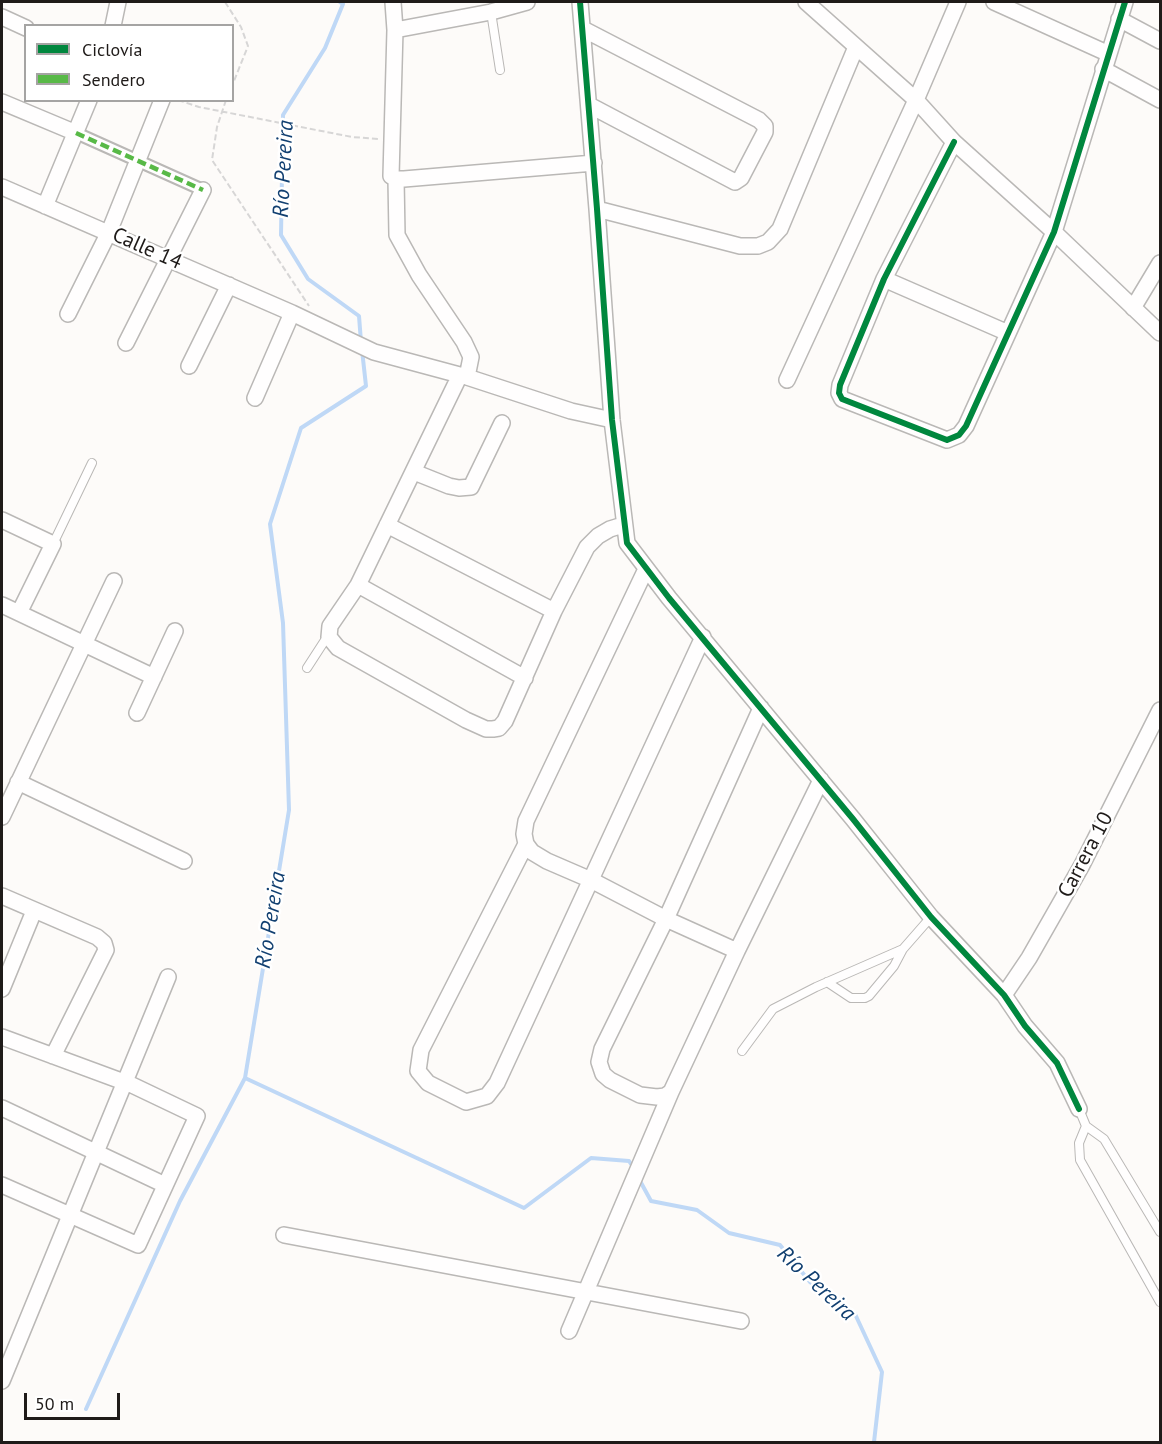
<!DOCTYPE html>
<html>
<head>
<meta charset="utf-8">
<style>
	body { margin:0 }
	#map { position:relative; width:1162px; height:1444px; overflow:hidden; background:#fdfbf9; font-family:"PT Sans",sans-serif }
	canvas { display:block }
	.frame { position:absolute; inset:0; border:3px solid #1f1b19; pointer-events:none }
	.legend { position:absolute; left:24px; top:24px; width:210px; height:78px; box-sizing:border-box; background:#fff; border:2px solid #a5a4a3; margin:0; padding:8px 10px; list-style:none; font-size:18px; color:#1f1b19 }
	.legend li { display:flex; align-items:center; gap:12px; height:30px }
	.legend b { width:30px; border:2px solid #a5a4a3 }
	.scale { position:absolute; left:24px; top:1393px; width:96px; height:27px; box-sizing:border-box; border:3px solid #1f1b19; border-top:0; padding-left:8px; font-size:18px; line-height:21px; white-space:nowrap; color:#1f1b19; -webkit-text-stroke:4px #fff; paint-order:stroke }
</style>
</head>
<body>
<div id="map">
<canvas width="1162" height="1444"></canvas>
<div class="frame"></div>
<ul class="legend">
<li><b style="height:8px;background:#00873e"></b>Ciclovía</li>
<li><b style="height:8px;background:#58b947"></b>Sendero</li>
</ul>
<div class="scale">50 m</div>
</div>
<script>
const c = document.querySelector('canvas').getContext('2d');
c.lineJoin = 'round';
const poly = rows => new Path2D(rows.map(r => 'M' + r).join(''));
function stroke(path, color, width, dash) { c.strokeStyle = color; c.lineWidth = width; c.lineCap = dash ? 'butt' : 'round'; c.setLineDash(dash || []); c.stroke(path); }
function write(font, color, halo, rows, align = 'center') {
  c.font = font + ' "PT Sans",sans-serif'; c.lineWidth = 5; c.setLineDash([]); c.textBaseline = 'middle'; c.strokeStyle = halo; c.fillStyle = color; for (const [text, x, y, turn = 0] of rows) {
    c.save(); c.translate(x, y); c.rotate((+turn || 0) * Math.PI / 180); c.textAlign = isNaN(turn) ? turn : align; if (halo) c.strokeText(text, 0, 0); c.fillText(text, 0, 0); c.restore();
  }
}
stroke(poly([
	[340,2,343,4,325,48,283,115,281,235,308,279,359,316,361,342],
	[362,350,366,386,301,428,270,524,283,623,289,810,245,1078,524,1208,591,1158,629,1161,633,1167],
	[639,1179,651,1201,697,1210,729,1233,780,1245,810,1282,855,1314,882,1372,874,1442],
	[86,1409,180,1201,245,1078]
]), '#bfd8f6', 4);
const service = poly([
	[491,12,500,70],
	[53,544,92,463],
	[307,668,329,634],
	[827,982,851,998,865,998,869,996,894,966,903,949],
	[742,1051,773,1009,816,987,903,949,931,917],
	[1079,1109,1086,1126,1104,1139,1160,1232],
	[1086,1126,1079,1143,1080,1160,1160,1302]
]);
const pedestrian = poly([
	[76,133,203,190]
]);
const minor = poly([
	[393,2,395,30,391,176,396,179,404,179,594,163],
	[580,2,597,209,612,420,627,543,669,598,853,819,931,917,1004,995,1025,1026,1057,1063,1079,1109],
	[806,2,916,100,954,142,1054,232,1160,333],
	[994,2,1109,54],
	[2,17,26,28],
	[1119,19,1160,41],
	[113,26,118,2],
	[583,29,759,120,765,126,765,132,741,178,735,182,589,105],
	[395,30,491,12,527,2],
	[1103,69,1160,100],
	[2,102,76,133],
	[954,142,884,279,840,385,839,393,842,399,947,440,959,435,966,426,1054,232,1125,2],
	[396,179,397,235,419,275,464,342,471,357,467,377],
	[2,187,292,313,374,352,467,377,571,411,612,420],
	[45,206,89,100],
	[597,209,740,246,758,246,768,242,780,229,856,47],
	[884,279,1008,333],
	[1133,308,1160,263],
	[68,314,109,232,162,100],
	[126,343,203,190],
	[189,366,229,285],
	[460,375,358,585,330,626,329,637,338,648,466,720,486,729,493,729,499,728,505,721,554,611],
	[787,380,916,100,958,2],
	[255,398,292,313],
	[414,472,449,486,459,488,471,487,502,423],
	[2,520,53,544,19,613],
	[387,525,554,611,587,547,598,536,610,529,623,525],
	[646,569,526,821,524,834,526,844,532,852,547,861,591,880,666,919,737,951,821,780],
	[358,585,525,678],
	[2,605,154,677],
	[137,713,175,631],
	[18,782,184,861],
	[2,817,114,581],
	[526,844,421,1050,418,1071,428,1083,466,1102,487,1096,497,1083,703,637],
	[2,896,97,937,104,943,106,950,53,1056],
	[737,951,671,1092,665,1096,657,1097,640,1095,610,1080,603,1074,599,1062,602,1049,666,919,761,708],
	[2,989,34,911],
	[1004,995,1029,958,1082,865,1160,710],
	[2,1037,132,1085,197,1116,138,1245,2,1185],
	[2,1108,165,1185],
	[284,1235,741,1321],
	[569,1331,671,1092],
	[2,1381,168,977]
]);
stroke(service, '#bab8b6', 10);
stroke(pedestrian, '#bab8b6', 14);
stroke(minor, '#bab8b6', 18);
stroke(poly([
	[225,2,241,27,248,46,232,86],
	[178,100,199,107,352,137,379,139],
	[226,100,217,127,212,160,309,306]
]), '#d7d6d6', 2, [6, 3]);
stroke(service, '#fffefe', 8);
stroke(pedestrian, '#fffefe', 10);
stroke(minor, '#fffefe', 15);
stroke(poly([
	[76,133,203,190]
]), '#58b947', 4.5, [9, 4.5]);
stroke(poly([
	[580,2,597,209,612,420,627,543,669,598,853,819,931,917,1004,995,1025,1026,1057,1063,1079,1109],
	[954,142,884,279,840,385,839,393,842,399,947,440,959,435,966,426,1054,232,1125,2]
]), '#00873e', 6);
write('21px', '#1f1b19', '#fff', [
	["Calle 14",147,249,24],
	["Carrera 10",1086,855,-62]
]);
write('italic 22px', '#124071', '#fff', [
	["Río Pereira",284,169,-87],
	["Río Pereira",271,920,-81],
	["Río Pereira",816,1284,43]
]);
</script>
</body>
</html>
